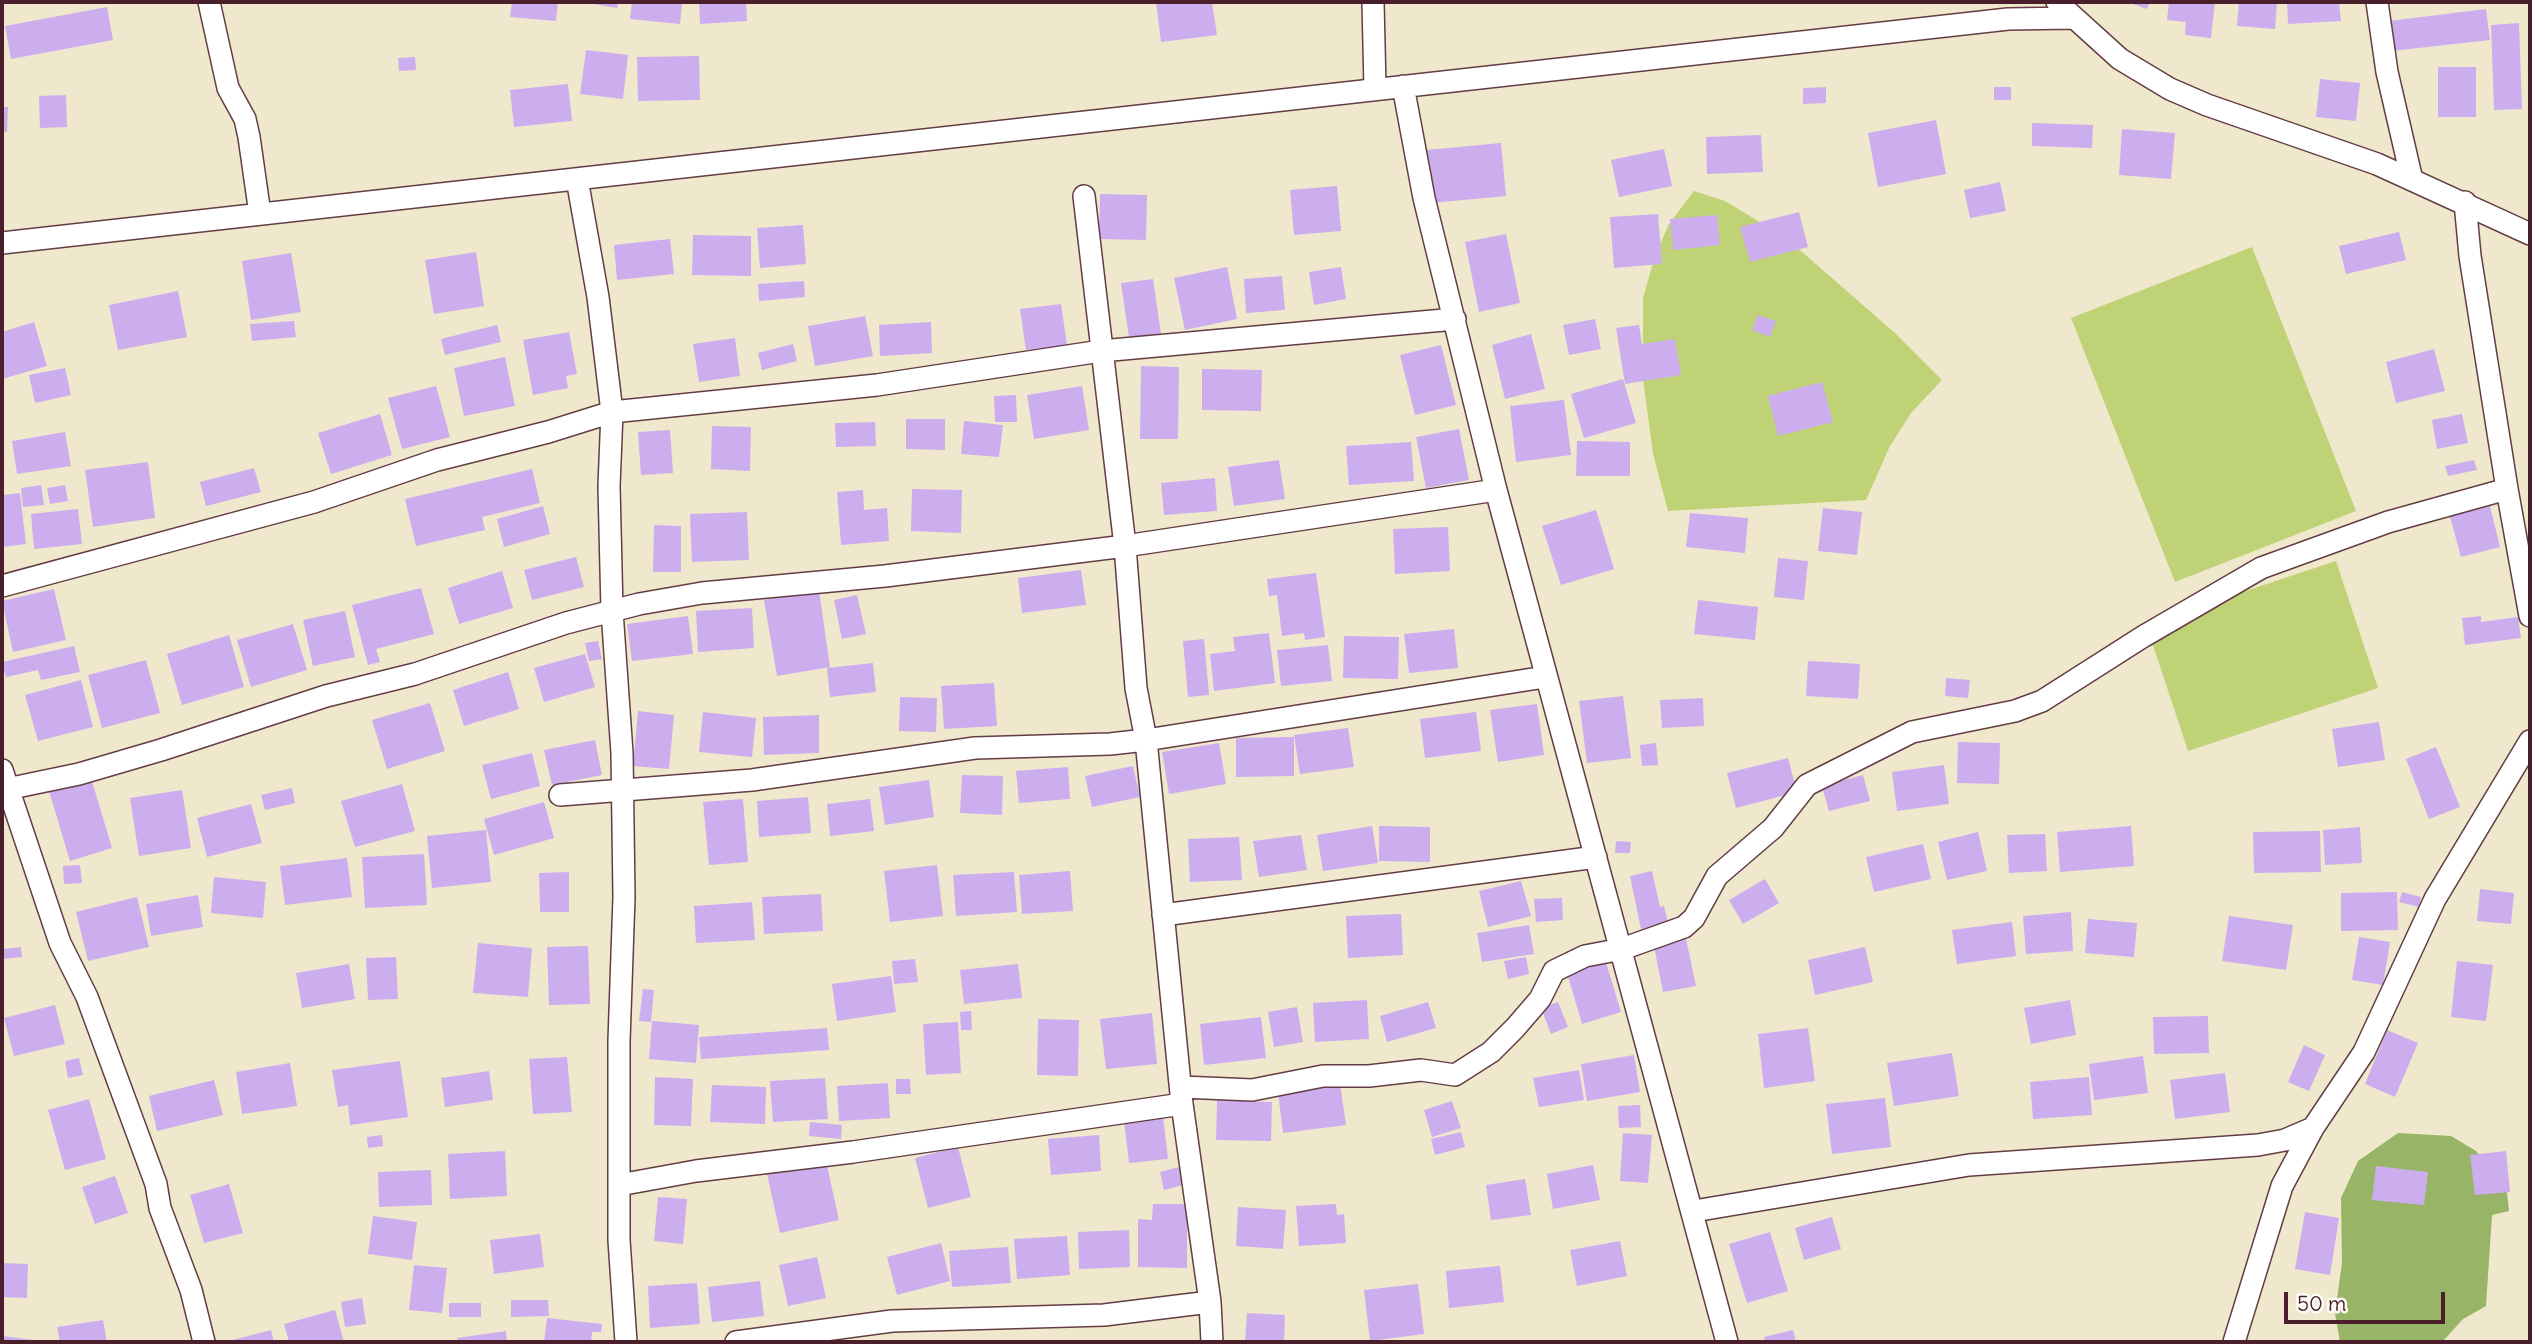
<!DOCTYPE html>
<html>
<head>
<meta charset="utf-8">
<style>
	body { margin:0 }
	#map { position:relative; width:2532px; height:1344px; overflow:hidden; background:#f0e8cd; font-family:Delius,sans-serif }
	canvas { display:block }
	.frame { position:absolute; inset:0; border:4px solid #4a1f2b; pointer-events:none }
	.scale { position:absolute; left:2284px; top:1292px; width:161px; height:32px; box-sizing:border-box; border:4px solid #4a1f2b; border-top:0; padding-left:9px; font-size:21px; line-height:24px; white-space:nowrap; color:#4a1f2b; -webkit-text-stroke:5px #fdfcf7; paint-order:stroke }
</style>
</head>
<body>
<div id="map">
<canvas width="2532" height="1344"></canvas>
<div class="frame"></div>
<div class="scale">50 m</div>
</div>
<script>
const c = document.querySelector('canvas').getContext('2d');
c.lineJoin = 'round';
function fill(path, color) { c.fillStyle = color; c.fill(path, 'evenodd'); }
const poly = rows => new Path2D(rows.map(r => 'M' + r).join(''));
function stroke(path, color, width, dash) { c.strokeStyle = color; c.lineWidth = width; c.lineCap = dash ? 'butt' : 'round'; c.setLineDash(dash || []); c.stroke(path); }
fill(poly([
	[1694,191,1725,201,1786,238,1895,333,1942,380,1911,413,1889,448,1866,500,1668,511,1653,454,1643,379,1643,298,1655,256,1669,224],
	[2252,247,2356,511,2175,582,2071,318],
	[2336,561,2378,688,2188,751,2146,624]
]), '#bfd276');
fill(poly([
	[2398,1133,2451,1136,2476,1151,2506,1184,2509,1211,2492,1215,2486,1306,2463,1319,2443,1341,2340,1342,2335,1313,2342,1263,2341,1198,2358,1161]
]), '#97b467');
fill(poly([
	[512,2,558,2,556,21,510,17],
	[582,2,618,2,617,8],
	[632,2,682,2,680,24,630,19],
	[699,2,746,2,747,21,700,24],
	[1156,2,1212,2,1217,35,1161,42],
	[2127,2,2150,2,2147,9],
	[2169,2,2215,2,2211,38,2185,35,2186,22,2167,20],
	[2239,2,2277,2,2275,29,2237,26],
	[2287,2,2339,2,2341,21,2288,24],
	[107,7,113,40,11,59,5,26],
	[2486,9,2490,40,2392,51,2389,21],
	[2519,23,2522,109,2494,110,2491,25],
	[586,50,628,55,623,99,580,94],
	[699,56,700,100,638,101,637,57],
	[415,57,416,70,399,71,398,58],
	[2438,67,2476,67,2476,117,2438,117],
	[2320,79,2360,83,2356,121,2316,117],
	[568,84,572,121,514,127,510,90],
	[1826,87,1826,103,1803,104,1803,88],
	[1994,87,2011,87,2011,100,1994,100],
	[66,95,67,127,40,128,39,96],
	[2,107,8,107,7,132,2,131],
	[1936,120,1946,174,1878,187,1868,133],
	[2032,123,2093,125,2092,148,2032,146],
	[2122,129,2175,133,2171,179,2119,175],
	[1761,135,1763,172,1707,174,1706,137],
	[1501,143,1506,196,1431,203,1426,150],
	[1664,149,1672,186,1619,197,1611,160],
	[2000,182,2006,211,1970,218,1964,190],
	[1337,186,1341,231,1294,235,1290,190],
	[1100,194,1147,195,1146,240,1099,239],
	[1799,212,1808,247,1750,262,1740,227],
	[1658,214,1662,264,1614,268,1610,217],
	[1717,215,1720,245,1673,250,1670,219],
	[803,225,806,264,760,268,757,228],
	[2399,232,2406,260,2346,274,2339,246],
	[1506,234,1520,303,1479,312,1465,242],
	[693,235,751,236,751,276,692,275],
	[670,239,674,274,617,280,614,245],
	[476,252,484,306,434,314,425,260],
	[291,253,301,312,251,320,242,261],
	[1227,267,1237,319,1185,330,1174,278],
	[1341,267,1346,299,1314,305,1309,272],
	[1282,276,1285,310,1246,313,1244,279],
	[1153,279,1161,334,1129,338,1121,283],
	[804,281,805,297,759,301,758,284],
	[178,291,187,337,118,350,109,305],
	[1061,304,1067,345,1026,350,1020,309],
	[1758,315,1776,321,1770,337,1752,330],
	[865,316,873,356,815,366,808,326],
	[1595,319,1601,349,1569,355,1563,325],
	[294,321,296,337,252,341,250,324],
	[34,322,47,366,2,379,2,332],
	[931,322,932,353,880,356,879,325],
	[497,325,501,342,445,355,441,339],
	[1639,325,1642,344,1675,339,1681,375,1625,384,1616,328],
	[569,332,577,374,566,376,568,388,533,395,523,340],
	[1531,334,1545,389,1505,399,1492,345],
	[735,338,740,376,699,382,693,344],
	[793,344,797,361,762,370,758,353],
	[1441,345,1456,405,1415,415,1400,355],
	[2434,349,2445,391,2396,403,2386,362],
	[505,357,515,406,464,416,454,368],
	[1141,366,1179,367,1178,439,1140,439],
	[65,368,71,395,35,403,29,375],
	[1202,369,1262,370,1261,411,1202,410],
	[1623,379,1636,423,1584,438,1571,394],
	[1822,382,1833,422,1778,436,1768,396],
	[436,386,450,437,402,449,388,398],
	[1082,386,1089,430,1034,439,1027,395],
	[1016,395,1017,422,995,422,994,396],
	[1564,400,1571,455,1516,462,1510,406],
	[380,414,392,455,331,474,318,433],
	[2462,414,2468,443,2437,449,2432,420],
	[906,419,945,419,945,450,906,449],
	[964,421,1003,425,999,457,961,454],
	[875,422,876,446,836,447,835,423],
	[712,426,751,427,750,471,711,469],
	[1459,429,1469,480,1426,488,1416,437],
	[670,430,673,473,641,475,638,432],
	[65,432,71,466,17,474,12,441],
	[1577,441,1630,442,1630,476,1576,476],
	[1411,442,1414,481,1349,485,1346,446],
	[1279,460,1285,499,1234,506,1228,467],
	[2474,460,2477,470,2448,476,2445,466],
	[148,462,155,518,93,527,85,470],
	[254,468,261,492,206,506,200,482],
	[532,469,540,503,482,517,485,530,416,546,405,499],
	[1215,478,1217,511,1164,515,1161,483],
	[41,485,44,505,23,507,21,488],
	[65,485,68,501,50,504,47,488],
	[912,489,962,490,961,533,911,531],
	[863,490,864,510,887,508,889,541,841,545,837,492],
	[20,493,26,544,2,547,2,495],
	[2489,502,2500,547,2461,557,2449,513],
	[543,506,550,534,504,547,497,519],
	[1823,508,1862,512,1857,555,1818,551],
	[78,509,82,544,34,549,31,514],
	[1596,510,1614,569,1561,585,1542,526],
	[747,512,749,560,692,562,690,514],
	[1690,513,1748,518,1745,553,1686,547],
	[654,525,681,526,681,572,653,572],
	[1448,527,1450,571,1395,574,1393,529],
	[576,557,584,587,532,600,524,570],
	[1778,558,1808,561,1804,600,1774,597],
	[1081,570,1086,605,1022,613,1018,578],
	[502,571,513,608,459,624,448,588],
	[1316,573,1325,637,1305,640,1304,633,1282,636,1277,595,1269,596,1267,579],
	[421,588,434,634,376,649,380,662,368,665,352,605],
	[54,589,66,640,13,652,2,601],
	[819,590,830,667,777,676,764,600],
	[857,595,866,634,842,639,834,600],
	[1698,600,1758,607,1755,640,1694,634],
	[752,608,754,648,698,652,696,611],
	[345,611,355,657,313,666,303,620],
	[688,616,693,654,632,661,627,624],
	[2481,616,2481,622,2518,617,2521,638,2465,645,2462,618],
	[293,624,307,670,251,687,237,640],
	[1454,629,1458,668,1409,673,1404,634],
	[1269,633,1275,683,1214,691,1210,654,1235,651,1233,637],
	[229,635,244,687,182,705,167,654],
	[1344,636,1399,637,1398,679,1343,678],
	[1204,639,1209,695,1188,697,1183,641],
	[598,641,602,659,589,661,585,643],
	[1328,645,1332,681,1281,686,1277,650],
	[74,646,80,672,41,680,38,670,6,677,2,662],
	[585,654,595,687,544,702,534,668],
	[146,660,160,713,102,728,88,675],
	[1808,661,1860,664,1858,699,1806,696],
	[873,663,876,692,830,697,827,668],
	[508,672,519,709,464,726,453,690],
	[1946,678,1970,680,1968,698,1945,696],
	[81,680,93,727,38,741,25,695],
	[994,683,997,726,944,729,941,686],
	[1623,696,1631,758,1587,763,1579,701],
	[900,697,937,698,936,732,899,731],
	[1703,698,1704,726,1662,728,1660,700],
	[430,703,445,751,387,769,372,720],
	[1537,704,1544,755,1498,762,1490,710],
	[638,711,674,715,669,769,633,766],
	[703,712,756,718,752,757,699,752],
	[1476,712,1481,751,1425,758,1420,719],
	[819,715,819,753,764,755,763,717],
	[2379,722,2385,760,2338,767,2332,729],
	[1348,728,1354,767,1300,774,1294,735],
	[1294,737,1294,776,1236,777,1236,738],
	[595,740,602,775,552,785,544,750],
	[1958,742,2000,743,1999,784,1957,783],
	[1219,743,1226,784,1169,794,1162,752],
	[1656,743,1658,765,1642,766,1640,745],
	[2436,747,2460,807,2429,819,2406,759],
	[532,753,540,786,491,799,482,765],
	[1788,758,1797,792,1736,808,1727,773],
	[1944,765,1949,804,1897,811,1892,772],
	[1133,766,1140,797,1092,807,1085,776],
	[1068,767,1070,799,1019,803,1016,771],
	[962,775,1003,776,1002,815,960,813],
	[1863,775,1870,801,1829,811,1822,786],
	[91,778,112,848,70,861,49,791],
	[929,780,934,817,885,825,879,787],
	[402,784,415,831,355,847,341,801],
	[292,788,295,803,265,810,261,795],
	[182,790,191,848,139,856,130,798],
	[808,797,811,833,759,837,757,801],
	[743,799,748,862,709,865,703,802],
	[870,799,874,831,830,836,827,804],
	[544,802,554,838,494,855,484,819],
	[251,804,262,843,207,857,197,818],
	[1372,826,1378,863,1323,871,1317,835],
	[1379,826,1430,827,1430,862,1379,861],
	[2131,826,2134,866,2060,872,2057,832],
	[2360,827,2362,863,2325,865,2323,830],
	[486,830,491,882,432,888,427,836],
	[2320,831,2321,872,2254,873,2253,832],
	[1978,832,1987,871,1947,880,1938,842],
	[2045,834,2047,871,2009,873,2007,835],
	[1301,835,1307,870,1259,877,1253,841],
	[1239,837,1242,880,1190,882,1188,839],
	[1616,841,1631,842,1630,853,1615,853],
	[1923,844,1931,879,1874,892,1866,857],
	[424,854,427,905,365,908,362,857],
	[347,858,352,897,285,905,280,866],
	[80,865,82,883,64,884,63,866],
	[937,865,943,916,890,922,884,871],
	[1070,871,1073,911,1022,914,1019,875],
	[1652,871,1660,907,1664,906,1668,923,1641,929,1630,876],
	[569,872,569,912,540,912,539,873],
	[1014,872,1017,912,956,916,953,875],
	[214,877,266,882,263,918,211,913],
	[1765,879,1779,903,1743,924,1729,900],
	[1521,881,1531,916,1488,927,1479,891],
	[2480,889,2514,893,2511,924,2477,921],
	[2397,892,2398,930,2341,931,2341,893],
	[2402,892,2421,897,2419,907,2399,902],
	[821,894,823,931,764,934,762,897],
	[198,895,203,927,151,936,146,904],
	[137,897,149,947,88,961,76,912],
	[1562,898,1563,920,1536,922,1534,899],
	[752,902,755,940,696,943,694,906],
	[2071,912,2073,951,2026,954,2023,916],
	[1401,914,1403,955,1348,958,1346,916],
	[2229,916,2293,925,2286,970,2222,961],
	[2088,919,2137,923,2134,957,2085,953],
	[2012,922,2016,956,1957,964,1952,930],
	[1529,925,1534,954,1482,962,1477,933],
	[1685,934,1696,986,1663,992,1653,941],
	[2359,937,2390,942,2383,985,2352,980],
	[478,943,532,948,528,997,473,993],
	[588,946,590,1004,549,1005,547,947],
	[21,947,22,957,2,959,2,949],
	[1865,947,1873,982,1815,995,1808,960],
	[396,957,398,999,368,1000,366,958],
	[1526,957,1529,974,1508,979,1504,961],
	[915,959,918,982,894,984,892,961],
	[2457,961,2493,965,2486,1021,2451,1017],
	[1606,962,1621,1012,1582,1024,1567,973],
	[349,964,355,999,302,1008,296,973],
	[1018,964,1022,998,964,1004,960,970],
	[891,976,896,1012,837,1021,832,984],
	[643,989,654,990,651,1022,639,1021],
	[1367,1000,1369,1039,1315,1042,1313,1003],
	[2070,1000,2076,1035,2031,1044,2024,1008],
	[1428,1002,1436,1028,1387,1042,1380,1016],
	[1558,1002,1568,1027,1551,1034,1541,1008],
	[55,1005,65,1044,14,1056,4,1018],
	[1297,1007,1303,1042,1274,1047,1268,1012],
	[971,1011,972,1030,961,1030,960,1012],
	[1152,1013,1157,1064,1106,1069,1100,1019],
	[2208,1016,2209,1053,2154,1054,2153,1017],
	[1261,1017,1266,1058,1204,1065,1200,1024],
	[1038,1019,1079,1020,1078,1076,1037,1075],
	[652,1021,699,1025,696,1063,649,1059],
	[958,1022,961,1073,926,1075,923,1024],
	[827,1028,829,1050,701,1059,699,1037],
	[1808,1028,1815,1081,1764,1088,1758,1034],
	[2387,1030,2418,1043,2395,1097,2365,1084],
	[2304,1045,2325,1055,2309,1091,2288,1082],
	[1952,1053,1959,1096,1894,1106,1887,1063],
	[1634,1055,1640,1092,1587,1101,1581,1064],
	[2143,1056,2148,1093,2094,1100,2089,1064],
	[567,1057,572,1112,533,1114,529,1059],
	[79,1058,83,1075,68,1078,65,1061],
	[400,1061,408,1117,350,1125,348,1105,338,1107,332,1070],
	[290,1063,297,1106,242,1114,236,1072],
	[1579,1070,1584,1100,1539,1107,1533,1078],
	[489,1071,493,1100,445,1107,441,1078],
	[2225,1073,2230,1112,2175,1119,2170,1080],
	[655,1077,693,1079,691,1126,654,1125],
	[2089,1077,2092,1115,2033,1119,2030,1082],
	[825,1078,828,1119,773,1122,770,1081],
	[896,1079,910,1079,911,1094,896,1094],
	[214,1080,223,1115,157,1131,149,1096],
	[888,1083,890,1118,839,1121,837,1086],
	[1340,1084,1346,1125,1283,1133,1278,1093],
	[712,1085,766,1087,765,1124,710,1122],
	[1885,1098,1891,1147,1832,1154,1826,1104],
	[89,1099,106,1159,65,1170,48,1110],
	[1217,1100,1272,1102,1271,1141,1216,1140],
	[1452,1101,1461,1128,1432,1137,1424,1110],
	[1640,1105,1641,1127,1619,1128,1618,1106],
	[1162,1108,1168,1159,1129,1163,1123,1112],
	[810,1122,842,1125,841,1139,809,1136],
	[1461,1132,1465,1147,1435,1155,1431,1139],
	[1623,1133,1652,1135,1648,1183,1620,1181],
	[382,1135,383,1146,368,1148,367,1137],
	[1099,1135,1101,1171,1051,1175,1048,1139],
	[958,1147,971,1197,928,1208,915,1158],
	[505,1151,507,1196,450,1199,448,1154],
	[2506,1151,2510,1192,2475,1195,2470,1155],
	[826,1161,839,1220,780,1233,767,1174],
	[1593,1165,1600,1200,1553,1209,1547,1174],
	[2376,1166,2428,1172,2424,1205,2372,1200],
	[1179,1167,1183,1185,1164,1190,1160,1172],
	[431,1170,432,1205,379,1207,378,1172],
	[115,1176,128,1213,95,1224,82,1187],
	[1525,1179,1531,1215,1491,1220,1486,1185],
	[229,1184,243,1233,204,1243,190,1195],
	[658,1197,687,1199,683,1244,654,1241],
	[1153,1204,1187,1204,1187,1268,1138,1267,1138,1219,1152,1220],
	[1336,1204,1337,1215,1344,1214,1346,1243,1299,1246,1296,1206],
	[1238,1207,1286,1210,1283,1249,1236,1246],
	[2305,1212,2339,1218,2330,1275,2295,1269],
	[373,1216,417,1222,412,1260,368,1254],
	[1832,1217,1841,1249,1804,1260,1795,1228],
	[1129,1230,1130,1267,1079,1269,1078,1232],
	[1770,1232,1788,1291,1747,1303,1729,1244],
	[540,1234,544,1267,494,1274,490,1240],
	[1067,1236,1070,1275,1017,1279,1014,1239],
	[1620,1241,1627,1276,1577,1286,1570,1250],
	[941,1243,950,1281,897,1295,887,1257],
	[1008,1247,1011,1283,952,1287,949,1251],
	[817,1257,826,1298,788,1306,779,1265],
	[2,1263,28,1264,27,1298,2,1297],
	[414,1265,447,1268,442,1313,409,1310],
	[1500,1266,1504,1302,1449,1308,1446,1271],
	[760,1281,764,1316,712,1322,708,1287],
	[697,1283,700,1324,650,1328,648,1286],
	[1418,1284,1424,1334,1370,1341,1364,1290],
	[362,1298,366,1324,345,1327,341,1302],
	[511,1300,548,1300,549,1316,511,1317],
	[449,1303,481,1303,481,1317,449,1317],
	[335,1310,344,1342,289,1342,284,1324],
	[1247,1313,1285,1315,1284,1342,1245,1342],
	[547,1318,602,1324,601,1332,592,1332,591,1342,544,1342],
	[103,1320,107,1342,60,1342,57,1327],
	[271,1330,274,1342,234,1342,233,1340],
	[1793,1330,1796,1342,1765,1342,1764,1337],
	[506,1331,507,1342,458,1342,457,1338],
	[2,1336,34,1340,34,1342,2,1342]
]), '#ccaeee');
const minor = poly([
	[209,2,228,88,245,119,249,137,260,214],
	[1373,2,1375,89],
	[2057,2,2120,59,2170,89,2207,105,2377,164,2530,234],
	[2377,2,2387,72,2412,180],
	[1403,86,1424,198,1496,490,1727,1342],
	[577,179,598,297,612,412,609,486,612,611,622,753,624,897,619,1041,619,1240,626,1342],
	[1084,196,1125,546,1136,688,1146,740,1182,1104,1210,1302,1212,1342],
	[2465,202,2470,256,2507,489,2530,616],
	[2,243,2008,19,2073,18],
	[2,586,314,502,437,460,548,432,612,412,877,385,1101,351,1455,319],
	[2,770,60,943,87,997,156,1184,160,1208,191,1290,204,1342],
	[2,790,79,774,161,750,326,696,415,674,566,623,639,604,702,593,885,576,1125,546,1496,490],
	[560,795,752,780,975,748,1110,744,1146,740,1545,677],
	[1163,915,1596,857],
	[1182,1087,1252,1090,1323,1076,1369,1076,1421,1070,1455,1075,1491,1052,1515,1028,1540,999,1554,971,1585,956,1622,949,1684,927,1694,918,1717,876,1773,828,1807,785,1912,732,2015,711,2042,701,2144,636,2261,568,2388,522,2507,489],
	[619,1185,696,1171,853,1152,1182,1104],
	[1694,1211,1969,1165,2258,1145,2285,1140,2313,1128,2364,1052,2435,899,2530,741],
	[736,1342,892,1321,1104,1315,1210,1302],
	[2234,1342,2282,1186,2313,1128]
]);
stroke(minor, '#633d43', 24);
stroke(minor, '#fff', 21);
</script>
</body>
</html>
